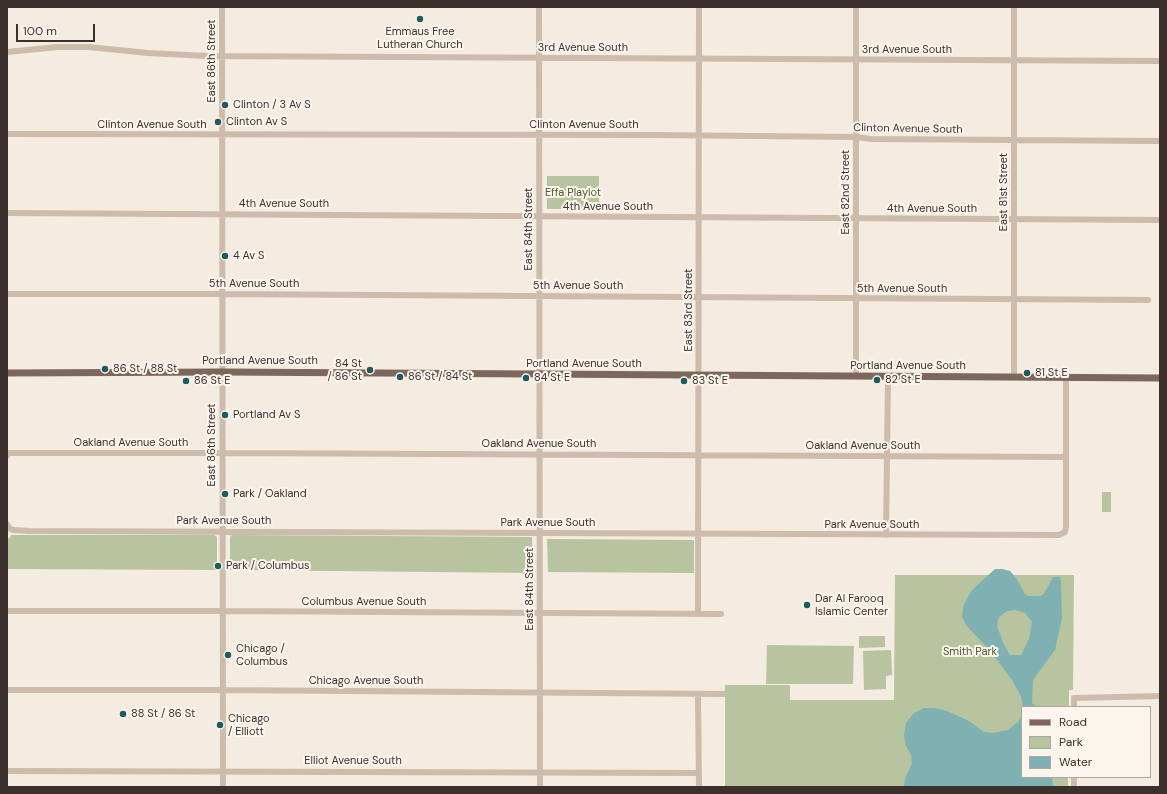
<!DOCTYPE html>
<html>
<head>
<meta charset="utf-8">
<style>
	body { margin:0 }
	#map { position:relative; width:1167px; height:794px; overflow:hidden; background:#f4ebe1; font-family:"DM Sans",sans-serif }
	canvas { display:block }
	.frame { position:absolute; inset:0; border:8px solid #3b302b; pointer-events:none }
	.legend { position:absolute; left:1021px; top:706px; width:130px; height:72px; box-sizing:border-box; background:#fbf5ee; border:1px solid #aea6a0; margin:0; padding:5px 7px; list-style:none; font-size:12px; color:#3b302b }
	.legend li { display:flex; align-items:center; gap:8px; height:20px }
	.legend b { width:20px; border:1px solid #aea6a0 }
	.scale { position:absolute; left:16px; top:24px; width:79px; height:18px; box-sizing:border-box; border:2px solid #3b302b; border-top:0; padding-left:5px; font-size:12px; line-height:14px; white-space:nowrap; color:#3b302b; -webkit-text-stroke:3px #fbf5ee; paint-order:stroke }
</style>
</head>
<body>
<div id="map">
<canvas width="1167" height="794"></canvas>
<div class="frame"></div>
<ul class="legend">
<li><b style="height:5px;background:#7d675c"></b>Road</li>
<li><b style="height:11px;background:#b8c4a0"></b>Park</li>
<li><b style="height:11px;background:#7fb0b2"></b>Water</li>
</ul>
<div class="scale">100 m</div>
</div>
<script>
const c = document.querySelector('canvas').getContext('2d');
c.lineJoin = 'round';
function fill(path, color) { c.fillStyle = color; c.fill(path, 'evenodd'); }
const poly = rows => new Path2D(rows.map(r => 'M' + r).join(''));
function stroke(path, color, width, dash) { c.strokeStyle = color; c.lineWidth = width; c.lineCap = dash ? 'butt' : 'round'; c.setLineDash(dash || []); c.stroke(path); }
function write(font, color, halo, rows, align = 'center') {
  c.font = font + ' "DM Sans",sans-serif'; c.lineWidth = 4; c.setLineDash([]); c.textBaseline = 'middle'; c.strokeStyle = halo; c.fillStyle = color; for (const [text, x, y, turn = 0] of rows) {
    c.save(); c.translate(x, y); c.rotate((+turn || 0) * Math.PI / 180); c.textAlign = isNaN(turn) ? turn : align; if (halo) c.strokeText(text, 0, 0); c.fillText(text, 0, 0); c.restore();
  }
}
fill(poly([
	[547,176,599,176,599,209,547,209],
	[1102,492,1111,492,1111,512,1102,512],
	[11,535,214,535,217,537,217,570,7,569,7,538,10,538],
	[232,535,532,537,533,573,230,570,230,537],
	[547,539,693,540,694,541,694,573,548,572],
	[895,575,1074,575,1073,690,1069,690,1069,707,1022,707,1022,777,1068,777,1068,787,725,787,725,685,790,685,790,700,894,700],
	[859,636,885,636,885,647,859,648],
	[767,645,854,646,853,684,766,684],
	[891,650,892,675,886,676,886,689,864,690,863,651]
]), '#b8c4a0');
fill(poly([
	[995,569,1002,569,1010,571,1016,578,1025,594,1029,596,1040,596,1044,594,1053,577,1060,577,1061,582,1062,618,1055,650,1033,680,1032,703,1034,705,1041,707,1023,707,1021,696,1012,680,992,653,966,625,962,617,963,608,966,600,972,590],
	[1015,610,1025,613,1032,622,1029,639,1021,655,1010,655,1004,645,997,626,999,617,1007,611],
	[924,708,935,708,947,711,969,721,984,732,993,733,1008,730,1018,722,1022,715,1022,777,1052,777,1053,787,904,787,905,779,912,763,911,755,906,746,904,735,906,723,914,713]
]), '#7fb0b2');
stroke(poly([
	[222,7,223,787],
	[539,7,540,787],
	[7,52,58,47,89,47,148,53,207,56,1160,61],
	[7,134,653,135,856,137,871,139,1160,141],
	[7,213,1160,220],
	[7,294,222,294,1148,300],
	[856,376,856,7],
	[1014,377,1014,7],
	[7,456,8,453,222,453,1066,457],
	[7,524,9,528,13,530,30,531,1059,535,1065,532,1066,527,1066,378],
	[886,535,888,377],
	[7,611,223,611,721,614],
	[698,614,699,7],
	[7,690,223,690,724,694],
	[698,694,699,787],
	[1074,707,1074,698,1160,696],
	[7,771,699,773],
	[1074,777,1074,787]
]), '#cdbbac', 6);
stroke(poly([
	[7,373,222,372,1160,378]
]), '#7d675c', 7);
for (const [x, y, r, color] of [
	[420,19,4,"#1f5a5e"],
	[225,105,4,"#1f5a5e"],
	[218,122,4,"#1f5a5e"],
	[225,256,4,"#1f5a5e"],
	[105,369,4,"#1f5a5e"],
	[370,370,4,"#1f5a5e"],
	[1027,373,4,"#1f5a5e"],
	[400,377,4,"#1f5a5e"],
	[526,378,4,"#1f5a5e"],
	[877,380,4,"#1f5a5e"],
	[186,381,4,"#1f5a5e"],
	[684,381,4,"#1f5a5e"],
	[225,415,4,"#1f5a5e"],
	[225,494,4,"#1f5a5e"],
	[218,566,4,"#1f5a5e"],
	[807,605,4,"#1f5a5e"],
	[228,655,4,"#1f5a5e"],
	[123,714,4,"#1f5a5e"],
	[220,725,4,"#1f5a5e"]
]) { const dot = new Path2D(); dot.arc(x, y, r, 0, 2 * Math.PI); c.fillStyle = color; c.fill(dot); stroke(dot, '#fbf5ee', 1.5); }
write('11px', '#3b302b', '#fbf5ee', [
	["Emmaus Free",420,32,"center"],
	["Lutheran Church",420,45,"center"],
	["Clinton / 3 Av S",233,105],
	["Clinton Av S",226,122],
	["4 Av S",233,256],
	["84 St",362,364,"right"],
	["/ 86 St",362,377,"right"],
	["86 St / 88 St",113,369],
	["81 St E",1035,373],
	["86 St / 84 St",408,377],
	["84 St E",534,378],
	["82 St E",885,380],
	["86 St E",194,381],
	["83 St E",692,381],
	["Portland Av S",233,415],
	["Park / Oakland",233,494],
	["Park / Columbus",226,566],
	["Dar Al Farooq",815,599],
	["Islamic Center",815,612],
	["Chicago /",236,649],
	["Columbus",236,662],
	["88 St / 86 St",131,714],
	["Chicago",228,719],
	["/ Elliott",228,732]
], 'left');
write('11px', '#3b302b', '#fbf5ee', [
	["3rd Avenue South",583,48],
	["3rd Avenue South",907,50],
	["East 86th Street",212,61,-90],
	["Clinton Avenue South",152,125],
	["Clinton Avenue South",584,125],
	["Clinton Avenue South",908,129,1],
	["East 82nd Street",846,192,-90],
	["East 81st Street",1004,192,-90],
	["4th Avenue South",284,204],
	["4th Avenue South",608,207],
	["4th Avenue South",932,209],
	["East 84th Street",529,229,-90],
	["5th Avenue South",254,284],
	["5th Avenue South",578,286],
	["5th Avenue South",902,289],
	["East 83rd Street",689,310,-90],
	["Portland Avenue South",260,361],
	["Portland Avenue South",584,364],
	["Portland Avenue South",908,366],
	["Oakland Avenue South",131,443],
	["Oakland Avenue South",539,444],
	["East 86th Street",212,445,-90],
	["Oakland Avenue South",863,446],
	["Park Avenue South",224,521],
	["Park Avenue South",548,523],
	["Park Avenue South",872,525],
	["East 84th Street",530,589,-90],
	["Columbus Avenue South",364,602],
	["Chicago Avenue South",366,681],
	["Elliot Avenue South",353,761]
]);
write('11px', '#4a5a2e', '#fbf5ee', [
	["Effa Playlot",573,193],
	["Smith Park",970,652]
]);
</script>
</body>
</html>
